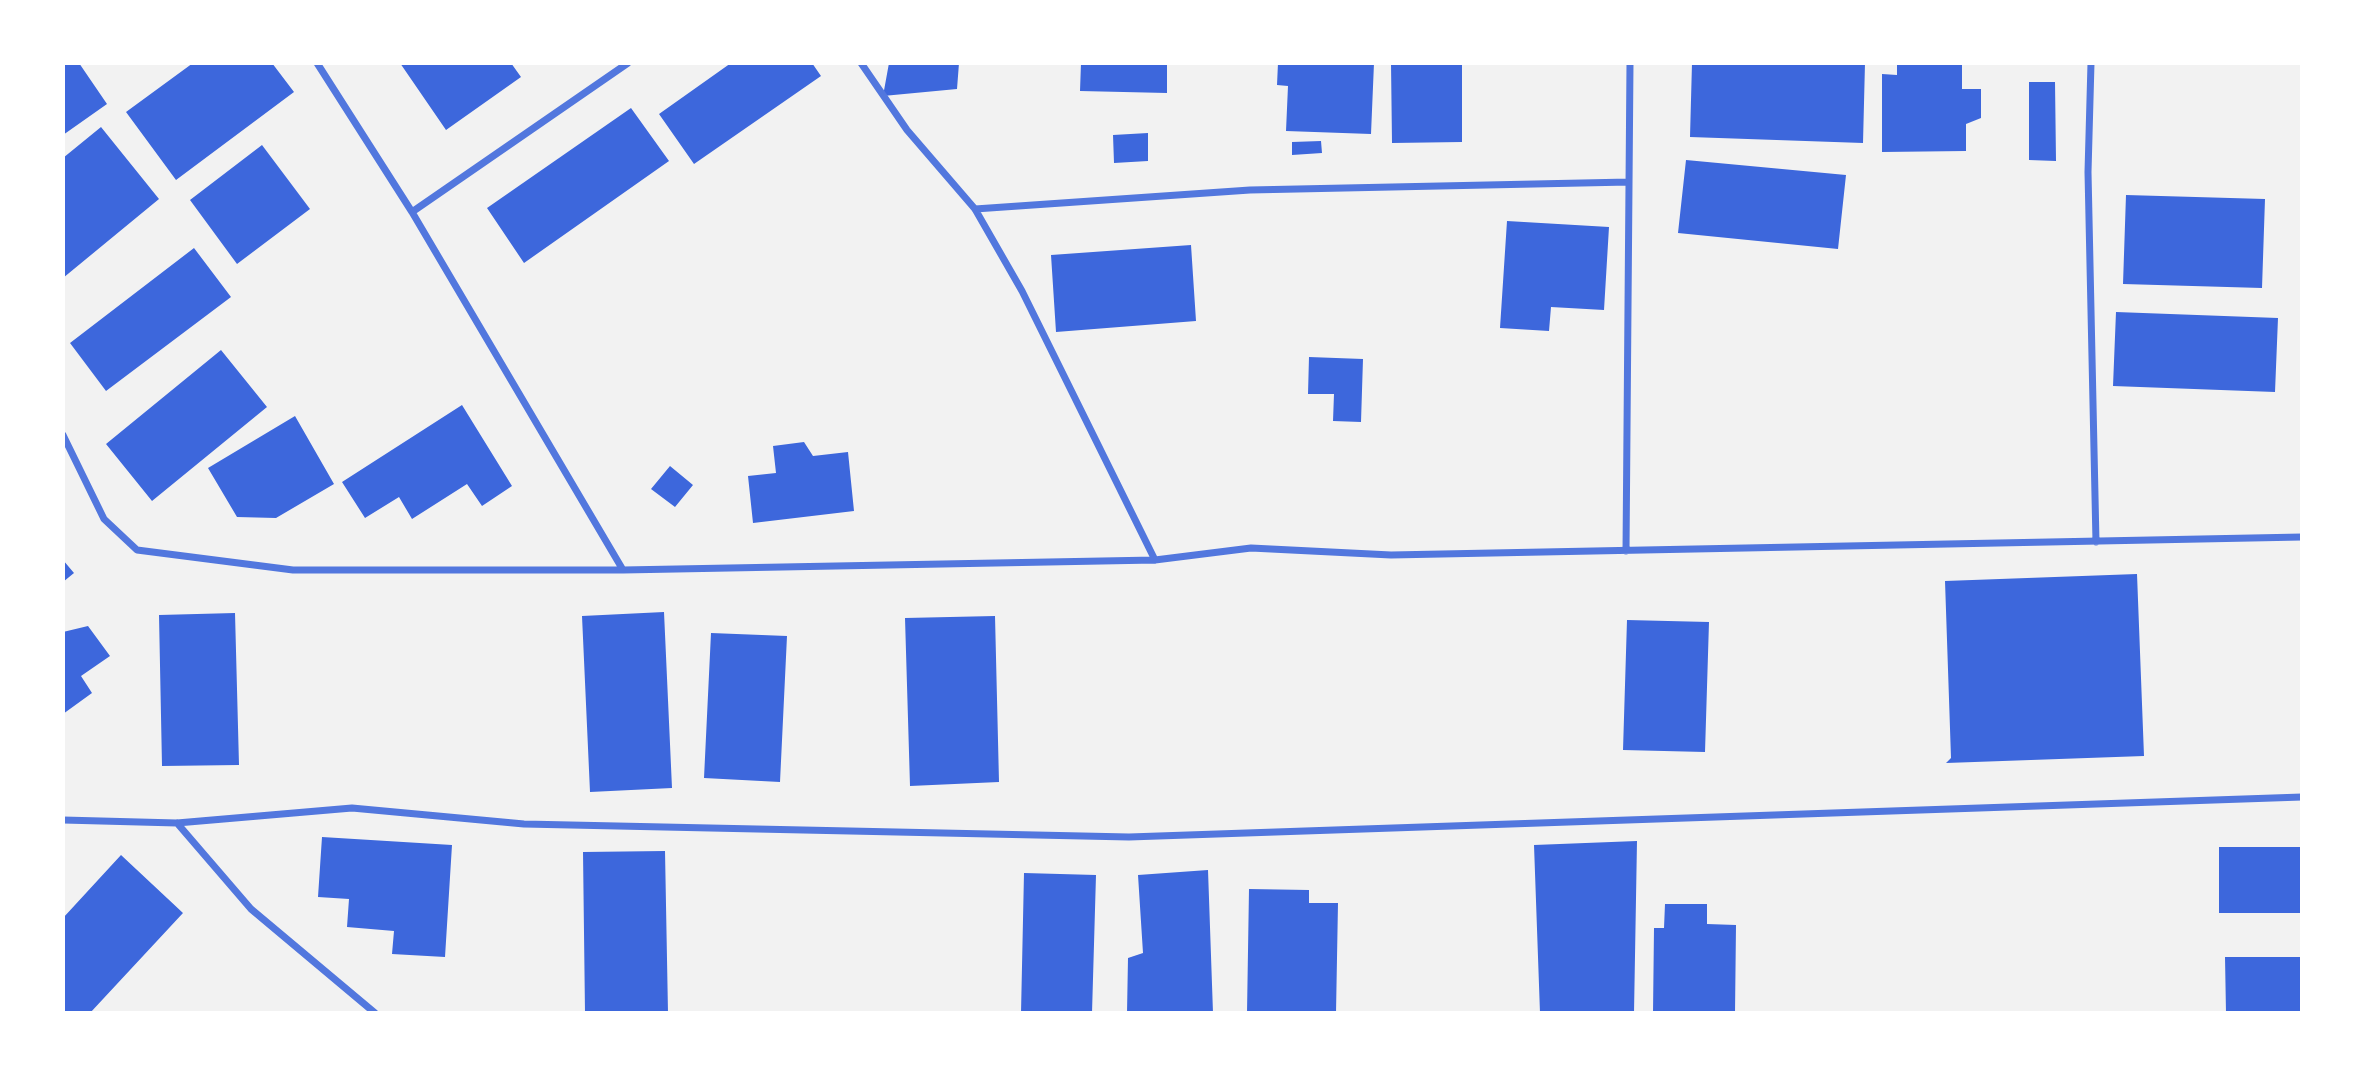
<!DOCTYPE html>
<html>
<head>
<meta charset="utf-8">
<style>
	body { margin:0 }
	#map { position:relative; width:2365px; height:1076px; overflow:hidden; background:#f2f2f2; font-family:"Fira Sans",sans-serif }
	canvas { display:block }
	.frame { position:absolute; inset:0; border:65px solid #fff; pointer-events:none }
</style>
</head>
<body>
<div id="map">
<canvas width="2365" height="1076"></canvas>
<div class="frame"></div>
</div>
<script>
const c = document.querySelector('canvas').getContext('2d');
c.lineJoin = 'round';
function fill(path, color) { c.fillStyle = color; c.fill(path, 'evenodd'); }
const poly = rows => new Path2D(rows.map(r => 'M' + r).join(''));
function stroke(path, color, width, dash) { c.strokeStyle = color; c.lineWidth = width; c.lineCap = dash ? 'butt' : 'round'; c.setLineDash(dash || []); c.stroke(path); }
fill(poly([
	[63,63,79,63,107,104,63,135],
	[193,63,272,63,294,92,176,180,126,112],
	[400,63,511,63,521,77,446,130],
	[731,63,812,63,821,76,694,164,659,114],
	[889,63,959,63,957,89,883,96],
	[1081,63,1167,63,1167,93,1080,91],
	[1278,63,1374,63,1371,134,1286,131,1288,86,1277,85],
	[1391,63,1462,63,1462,142,1392,143],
	[1692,63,1865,63,1863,143,1690,137],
	[1897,63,1962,63,1962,89,1981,89,1981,118,1966,124,1966,151,1882,152,1882,74,1897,75],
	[2029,82,2055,82,2056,161,2029,160],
	[631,108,669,161,524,263,487,208],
	[101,127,159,199,63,278,63,158],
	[1148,133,1148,161,1114,163,1113,135],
	[1321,141,1322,153,1292,155,1292,142],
	[262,145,310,209,237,264,190,200],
	[1686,160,1846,175,1838,249,1678,233],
	[2126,195,2265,199,2262,288,2123,284],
	[1507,221,1609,227,1604,310,1551,307,1549,331,1500,328],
	[1191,245,1196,321,1056,332,1051,255],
	[194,248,231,297,106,391,70,343],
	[2116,312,2278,318,2275,392,2113,386],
	[221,350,267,407,152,501,106,444],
	[1309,357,1363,359,1361,422,1333,421,1334,394,1308,394],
	[462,405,512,486,482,506,467,484,412,519,399,497,365,518,342,482],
	[295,416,334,484,276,518,237,517,208,468],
	[804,442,813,456,848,452,854,511,753,523,748,476,776,473,773,446],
	[670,466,693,485,675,507,651,489],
	[63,560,74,573,63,582],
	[2137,574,2144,756,1946,763,1951,758,1945,581],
	[664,612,672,788,590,792,582,616],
	[235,613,239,765,162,766,159,615],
	[995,616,999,782,910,786,905,618],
	[1627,620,1709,622,1705,752,1623,750],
	[88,626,110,656,81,676,92,693,63,714,63,632],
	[711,633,787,636,780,782,704,778],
	[322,837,452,845,445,957,392,954,394,931,347,927,349,899,318,897],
	[1637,841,1634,1013,1540,1013,1534,845],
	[2219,847,2302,847,2302,913,2219,913],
	[665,851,668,1013,585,1013,583,852],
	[121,855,183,913,90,1013,63,1013,63,918],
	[1208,870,1213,1013,1127,1013,1128,958,1143,953,1138,875],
	[1024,873,1096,875,1092,1013,1021,1013],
	[1249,889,1309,890,1309,903,1338,903,1336,1013,1247,1013],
	[1665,904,1707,904,1707,924,1736,925,1735,1013,1653,1013,1654,928,1664,928],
	[2225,957,2302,957,2302,1013,2226,1013]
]), '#3d67dc');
stroke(poly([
	[317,63,412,212,623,570,1155,560,1251,548,1391,555,2302,537],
	[861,63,907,130,975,209,1022,291,1155,560],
	[2091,63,2088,172,2096,542],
	[975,209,1250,190,1629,182],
	[412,212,628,63],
	[63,435,104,519,137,550,293,570,623,570],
	[1626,551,1630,63],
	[63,820,177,823,352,808,524,824,1129,837,2302,797],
	[177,823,251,909,375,1013]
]), '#5277de', 7);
</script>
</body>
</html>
